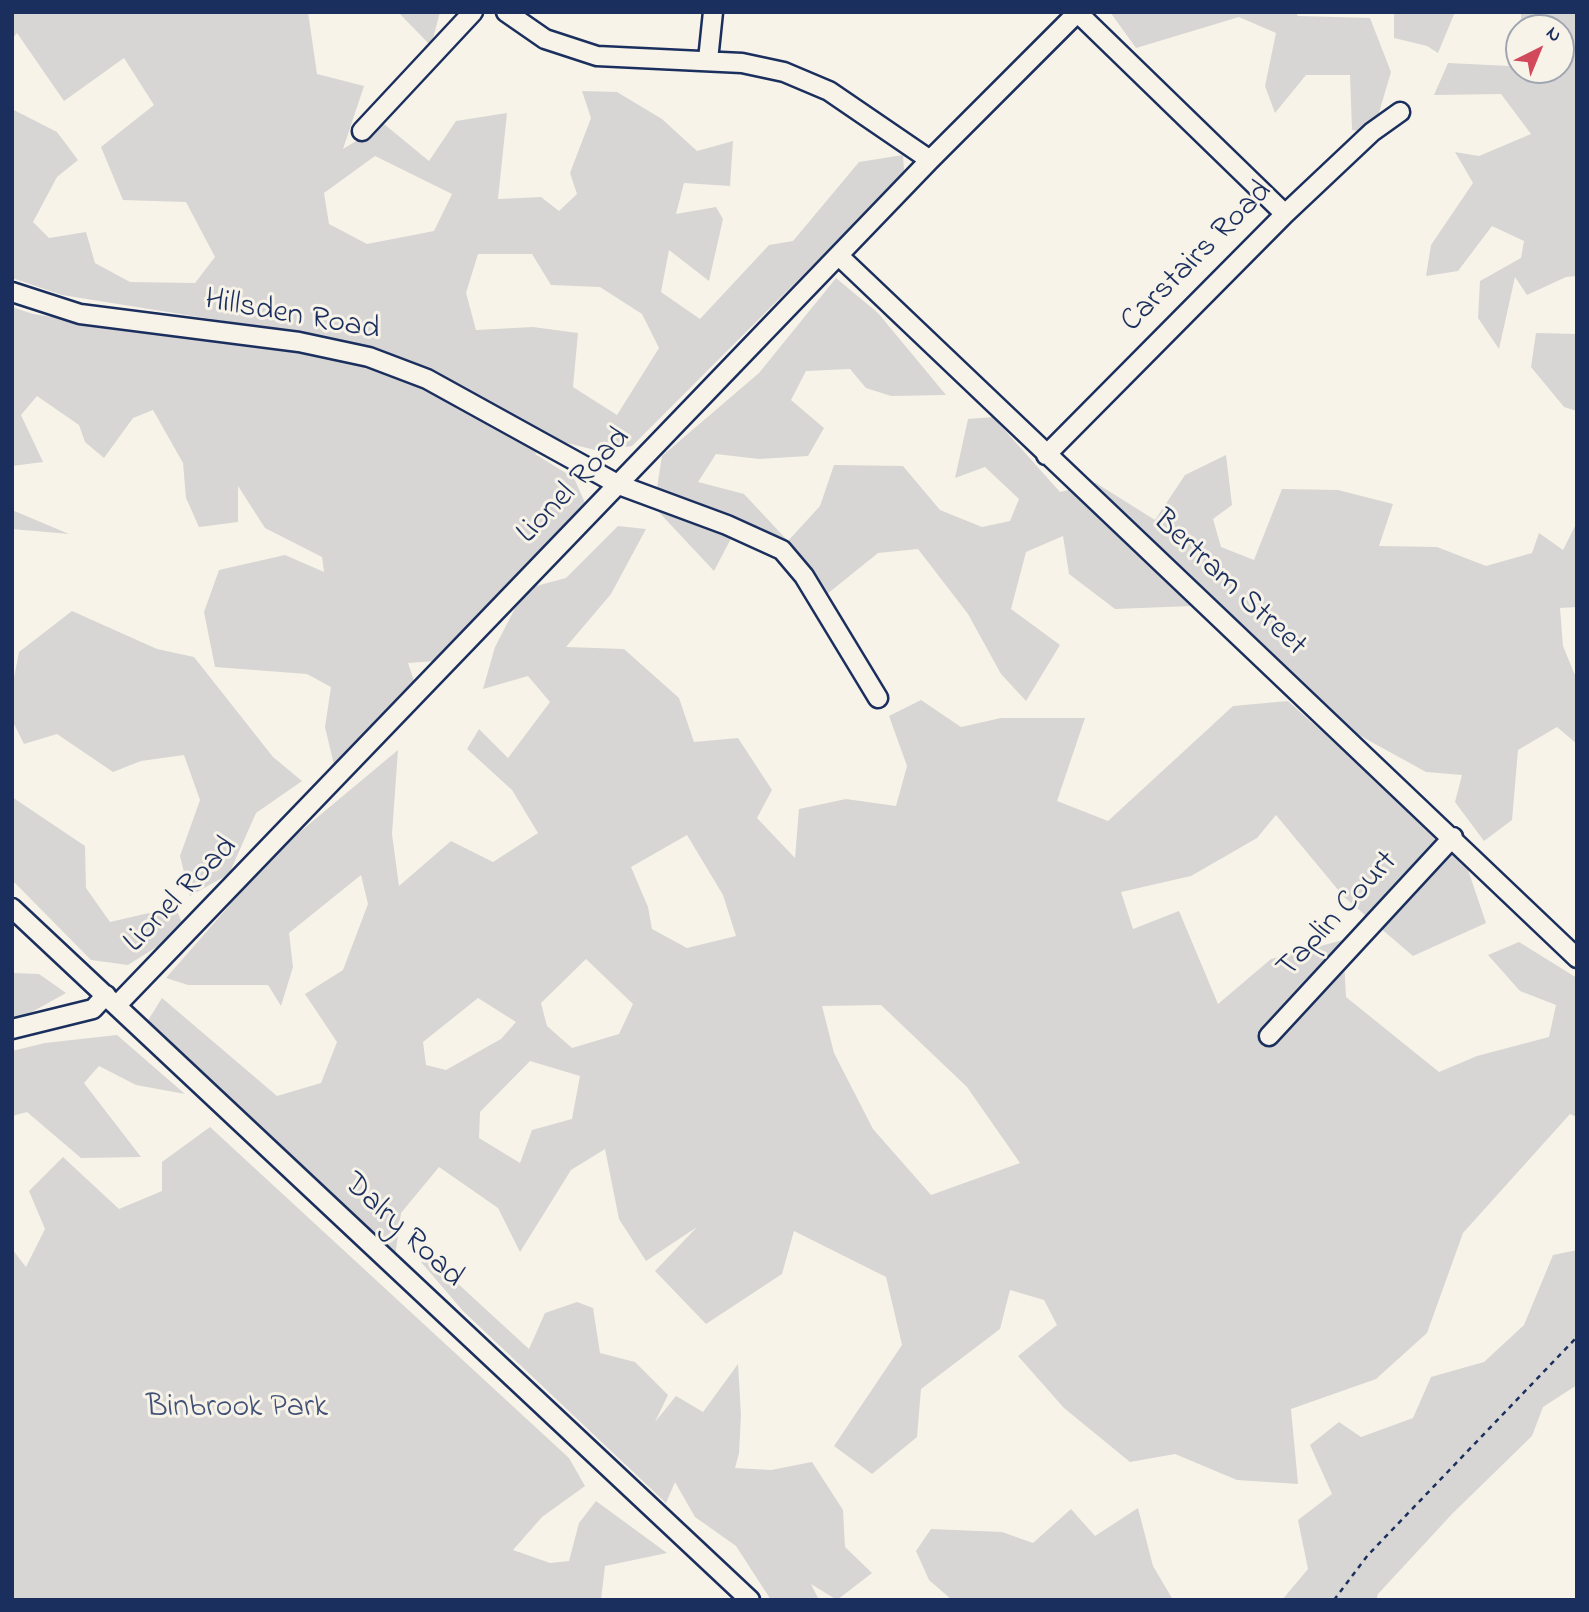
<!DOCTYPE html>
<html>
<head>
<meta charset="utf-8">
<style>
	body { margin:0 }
	#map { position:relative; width:1589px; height:1612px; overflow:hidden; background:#f7f3e8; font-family:"Indie Flower",sans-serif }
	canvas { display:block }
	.frame { position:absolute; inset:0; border:14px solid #1b2f5e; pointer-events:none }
	.north { position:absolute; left:1505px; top:14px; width:70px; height:70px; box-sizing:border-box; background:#f7f3e8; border:2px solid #9fa5b1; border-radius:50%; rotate:43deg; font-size:19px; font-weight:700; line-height:28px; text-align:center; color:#1b2f5e }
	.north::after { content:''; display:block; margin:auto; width:24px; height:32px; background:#d1495b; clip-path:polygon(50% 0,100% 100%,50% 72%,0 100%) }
</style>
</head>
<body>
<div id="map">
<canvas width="1589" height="1612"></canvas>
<div class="frame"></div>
<div class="north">N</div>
</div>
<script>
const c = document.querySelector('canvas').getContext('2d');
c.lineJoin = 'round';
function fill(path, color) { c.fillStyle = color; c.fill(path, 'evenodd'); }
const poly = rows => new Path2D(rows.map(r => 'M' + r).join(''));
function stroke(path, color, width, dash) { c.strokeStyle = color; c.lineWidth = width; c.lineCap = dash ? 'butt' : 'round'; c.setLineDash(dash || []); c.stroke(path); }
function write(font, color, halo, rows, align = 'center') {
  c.font = font + ' "Indie Flower",sans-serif'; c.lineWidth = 6; c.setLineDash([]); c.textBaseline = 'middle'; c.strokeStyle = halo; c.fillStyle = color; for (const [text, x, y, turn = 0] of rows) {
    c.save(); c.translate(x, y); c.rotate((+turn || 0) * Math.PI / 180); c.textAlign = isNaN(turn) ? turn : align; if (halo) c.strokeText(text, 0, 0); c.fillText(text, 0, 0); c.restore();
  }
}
fill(poly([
	[12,12,308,12,317,74,364,86,343,149,384,124,429,161,456,121,507,113,498,199,541,197,559,211,577,194,570,173,591,118,582,91,617,92,662,119,697,151,733,141,730,186,684,183,676,214,716,207,723,219,709,281,669,250,661,292,700,319,769,245,793,241,859,162,903,155,905,185,837,241,632,446,599,451,551,439,535,454,574,478,585,503,449,660,408,663,417,690,369,727,335,769,325,727,331,687,307,674,215,667,204,612,219,570,285,555,324,572,322,557,265,528,238,486,238,522,199,527,186,498,183,463,153,410,133,418,104,458,85,442,79,425,37,396,21,415,43,462,12,466,12,307,33,314,115,327,264,343,230,322,62,295,12,278,12,109,57,132,78,160,57,177,33,222,49,238,86,232,95,263,130,282,195,283,215,257,186,202,123,200,101,147,154,105,124,58,64,101,17,33,12,39],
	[375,156,452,194,434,231,367,244,329,224,324,193],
	[478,254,532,254,551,285,600,287,642,314,659,348,617,415,573,387,578,333,533,327,476,330,466,293],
	[398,12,440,12,431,46],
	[1110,12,1295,12,1298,16,1370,18,1391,72,1373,133,1352,130,1350,75,1306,75,1275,113,1265,86,1276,33,1239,17,1136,48],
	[1394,12,1455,12,1438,53,1427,46,1394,38],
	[1521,12,1577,12,1577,276,1566,277,1527,295,1515,277,1499,349,1478,318,1480,281,1521,258,1524,241,1492,226,1458,271,1426,276,1431,245,1473,183,1455,152,1479,156,1531,134,1501,94,1434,95,1448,63,1510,66,1519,35,1519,70,1561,70,1561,28,1521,28],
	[836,278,878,313,946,395,891,396,866,388,850,369,806,371,791,400,824,428,808,456,759,459,716,454,698,482,744,494,788,541,820,506,834,465,903,466,940,510,982,527,1010,521,1019,499,985,467,955,478,968,419,993,417,1060,492,1096,483,1155,520,1185,475,1226,455,1232,505,1213,519,1221,547,1254,560,1282,489,1338,490,1393,504,1379,546,1437,547,1486,566,1532,553,1539,533,1563,550,1577,522,1577,607,1560,608,1563,646,1577,680,1577,744,1557,727,1518,750,1512,820,1484,841,1455,802,1462,775,1426,772,1357,734,1218,605,1115,609,1069,574,1063,536,1026,552,1011,609,1060,645,1026,701,1001,674,968,614,918,549,878,553,811,607,793,552,736,529,714,571,654,507,662,456,759,373],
	[1536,333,1577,334,1577,411,1564,407,1531,367],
	[12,510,69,534,12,529],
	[618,526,646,529,611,594,566,647,624,649,679,698,694,742,738,738,772,790,757,818,795,858,799,809,846,799,896,806,907,766,889,716,921,700,961,727,1001,718,1085,718,1057,801,1108,821,1233,706,1288,701,1465,861,1486,923,1413,956,1344,897,1276,815,1257,838,1191,876,1121,892,1133,929,1179,911,1218,1004,1271,959,1343,940,1346,997,1439,1072,1477,1056,1549,1037,1556,1005,1520,991,1488,955,1519,942,1577,978,1577,1117,1570,1114,1463,1233,1427,1333,1376,1379,1291,1409,1298,1484,1237,1480,1175,1454,1130,1462,1064,1408,1018,1356,1057,1325,1044,1300,1010,1290,1000,1329,921,1389,917,1437,872,1474,834,1446,902,1345,886,1277,794,1231,782,1274,706,1324,655,1271,697,1227,646,1261,619,1219,605,1149,571,1170,520,1252,498,1208,439,1167,401,1213,395,1257,147,1022,162,998,277,1096,321,1083,337,1042,305,994,343,970,368,904,361,875,289,933,293,967,281,1006,268,985,188,985,166,978,277,851,398,750,392,834,399,886,451,841,493,862,538,833,512,790,467,749,479,729,508,758,550,702,528,676,483,689,495,647,525,589,566,578],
	[687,835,723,895,736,936,687,948,652,929,648,907,631,867],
	[586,959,633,1004,619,1034,572,1048,547,1026,541,1003],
	[478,998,516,1022,501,1039,446,1070,426,1065,423,1042],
	[881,1005,967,1087,1020,1163,931,1195,873,1129,834,1053,822,1006],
	[530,1061,580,1076,572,1119,532,1130,520,1163,479,1138,480,1112],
	[72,611,157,649,194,657,273,757,302,781,256,813,229,874,190,896,180,856,200,800,184,755,141,761,113,772,57,734,24,744,12,720,12,688,19,652],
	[12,797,85,846,86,888,110,922,175,907,185,929,128,965,91,960,12,880],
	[12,973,39,974,66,993,12,1023],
	[117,1035,185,1094,136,1085,99,1066,84,1083,141,1157,81,1158,27,1112,12,1116,12,1051,45,1043],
	[210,1127,569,1458,585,1486,542,1517,513,1550,550,1563,569,1561,579,1523,596,1501,667,1553,605,1566,601,1600,12,1600,12,1249,26,1267,45,1229,29,1191,63,1157,119,1209,162,1191,162,1162],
	[1577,1250,1577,1385,1543,1407,1532,1436,1452,1514,1378,1594,1376,1600,1282,1600,1308,1569,1298,1520,1332,1494,1310,1445,1339,1422,1361,1437,1413,1418,1431,1377,1484,1362,1524,1325,1553,1255],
	[431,1259,529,1349,545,1313,577,1302,593,1308,600,1353,635,1362,668,1395,655,1422,676,1396,703,1412,738,1364,741,1415,739,1453,735,1468,771,1470,812,1462,843,1510,845,1547,872,1573,837,1600,811,1584,819,1600,771,1600,736,1546,695,1517,675,1482,666,1503,463,1311,421,1262],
	[1138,1508,1153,1566,1173,1600,952,1600,929,1580,916,1551,931,1529,1002,1532,1033,1543,1071,1509,1095,1536]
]), '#d7d6d4');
const minor = poly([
	[506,12,545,39,597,56,742,63,784,72,829,91,930,160],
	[1078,13,1285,214],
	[708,60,713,12],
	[362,131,473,12],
	[839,256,1577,958],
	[12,292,80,314,299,342,369,357,427,379,619,485,727,525,782,550,804,576,878,698],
	[1046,455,1285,214,1372,132,1400,112],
	[12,908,750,1600],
	[117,1005,930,160,1078,12],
	[12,1029,93,1009,106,995],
	[1269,1036,1453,837]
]);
stroke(minor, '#1b2f5e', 23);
stroke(poly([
	[1334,1600,1368,1555,1577,1337]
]), '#1b2f5e', 2.5, [5, 5]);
stroke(minor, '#f7f3e8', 18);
write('32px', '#1b2f5e', '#f7f3e8', [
	["Carstairs Road",1198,258,-45],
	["Hillsden Road",292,317,10],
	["Lionel Road",575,487,-46],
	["Bertram Street",1228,585,43],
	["Lionel Road",182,896,-46],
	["Taplin Court",1339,916,-47],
	["Dalry Road",402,1232,43]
]);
write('32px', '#415076', '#f7f3e8', [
	["Binbrook Park",237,1410]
]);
</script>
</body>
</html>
